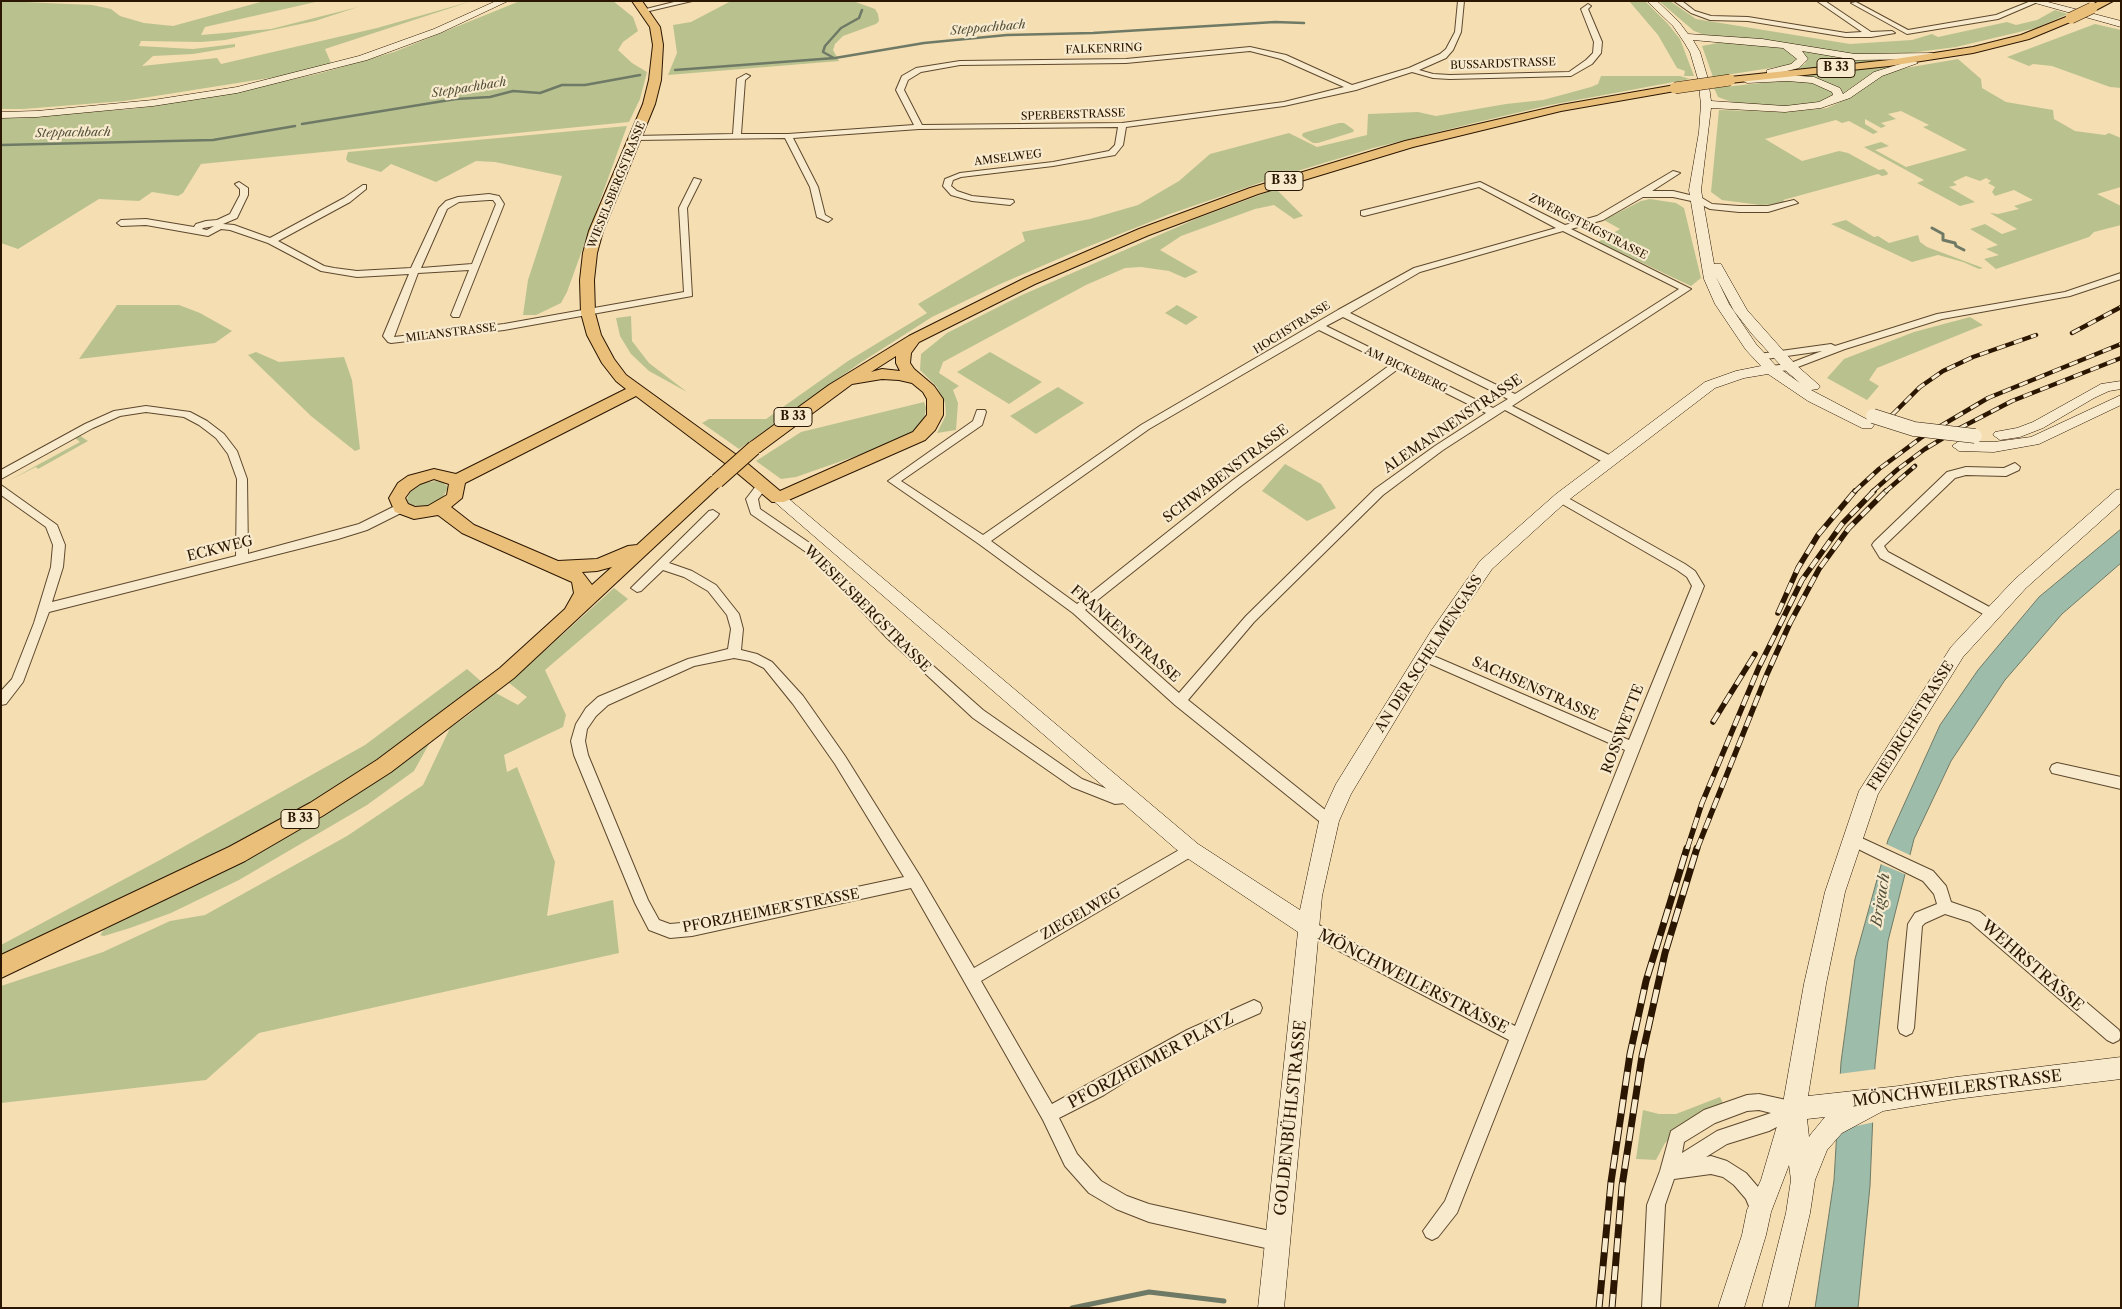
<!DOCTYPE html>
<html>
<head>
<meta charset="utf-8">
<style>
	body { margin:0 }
	#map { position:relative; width:2122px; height:1309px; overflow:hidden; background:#f5deb2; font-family:"Libre Caslon Text",serif }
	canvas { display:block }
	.frame { position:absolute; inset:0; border:2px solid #2b1601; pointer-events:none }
</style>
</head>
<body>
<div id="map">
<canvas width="2122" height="1309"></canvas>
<div class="frame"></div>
</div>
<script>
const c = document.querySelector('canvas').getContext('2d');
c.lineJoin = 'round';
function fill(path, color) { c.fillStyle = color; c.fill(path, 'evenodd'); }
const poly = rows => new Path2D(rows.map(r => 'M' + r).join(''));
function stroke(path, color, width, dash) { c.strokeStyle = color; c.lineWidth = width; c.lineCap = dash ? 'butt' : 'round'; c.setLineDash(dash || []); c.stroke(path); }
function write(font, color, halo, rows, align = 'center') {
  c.font = font + ' "Libre Caslon Text",serif'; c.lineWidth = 4.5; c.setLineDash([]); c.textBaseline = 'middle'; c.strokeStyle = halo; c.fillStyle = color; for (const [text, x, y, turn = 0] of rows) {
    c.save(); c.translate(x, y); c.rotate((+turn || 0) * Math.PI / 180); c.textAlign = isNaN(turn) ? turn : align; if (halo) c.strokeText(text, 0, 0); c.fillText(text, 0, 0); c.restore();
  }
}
fill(poly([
	[1,1,92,5,111,9,120,16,144,23,173,26,264,1,320,1,205,27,201,35,271,29,358,7,315,21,225,40,201,42,141,41,139,46,193,49,235,44,235,47,193,54,153,56,142,66,217,58,221,64,377,28,472,1,325,49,331,63,288,75,124,101,23,109,1,109],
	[520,1,613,1,633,17,638,31,623,42,618,50,632,63,647,72,640,99,629,122,201,164,183,193,178,196,152,192,139,201,99,199,18,249,1,243,1,118,132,109,222,95,321,73,394,52],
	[731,1,853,1,875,9,878,14,879,21,876,24,843,36,835,44,833,50,839,61,668,75,677,53,673,25,691,22],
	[1629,1,1645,1,1668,24,1680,39,1694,76,1684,76,1685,71,1677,68,1658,35],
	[1659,1,1670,1,1696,19,1850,44,1912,40,1932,34,1938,37,2007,22,2016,25,2037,20,2055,10,2068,14,2036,28,1956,47,1902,54,1860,55,1705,35,1694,31],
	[2095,24,2121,30,2121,88,2110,87,2052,66,2033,64,2029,66,2007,57],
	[1723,42,1782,47,1799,57,1790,65,1713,77,1702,46],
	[1800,51,1897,59,1787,71,1805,64,1806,57],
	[1958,59,1981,79,1982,88,2006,102,2053,110,2054,119,2075,131,2105,135,2109,133,2121,138,2121,187,2097,194,2121,206,2121,225,2094,232,2089,237,1996,269,1984,259,1999,255,1986,249,1998,245,1970,229,1985,224,2002,234,2017,229,1990,213,1998,214,2019,209,2014,206,2033,200,2014,190,1995,196,1992,192,1995,187,1988,183,1991,181,1986,178,1980,181,1966,176,1953,182,1957,185,1949,187,1975,202,1960,206,1917,183,1924,180,1864,147,1881,142,1889,146,1875,150,1906,167,1967,150,1923,127,1929,125,1901,111,1888,114,1896,119,1881,123,1886,126,1881,128,1883,129,1865,119,1865,124,1878,132,1873,134,1849,121,1842,123,1836,120,1765,139,1802,161,1839,151,1848,153,1879,170,1884,169,1888,173,1887,175,1882,176,1878,174,1783,200,1787,203,1780,204,1760,205,1722,200,1711,192,1719,110,1787,112,1827,108,1849,98,1884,75,1900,69],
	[1900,64,1871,74,1842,94,1839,89,1826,82,1787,76],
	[1601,76,1680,76,1690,79,1550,105,1474,123,1373,148,1268,180,1170,214,1072,253,998,285,932,317,860,363,739,449,702,423,709,419,766,419,848,361,927,313,918,304,1025,241,1022,232,1090,219,1138,205,1179,181,1210,154,1289,133,1317,147,1367,135,1368,114,1418,112,1436,116,1506,104,1543,100,1591,87,1598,84],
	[1790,80,1812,82,1833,92,1833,95,1824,101,1790,107,1737,104,1718,97,1714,88],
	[1339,123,1344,123,1354,130,1353,132,1318,143,1313,143,1302,136,1303,133],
	[627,126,567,292,561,303,536,315,523,315,528,280,562,176,495,162,476,161,436,182,391,164,381,172,348,162,346,159,348,152],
	[1276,189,1303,216,1294,219,1274,205,1255,209,1181,236,1160,250,1198,272,1185,278,1169,271,1141,267,1125,268,1086,285,943,362,939,373,959,386,953,390,958,403,956,430,937,433,946,415,945,403,937,387,920,370,921,354,947,333,1022,295,1198,218],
	[1650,199,1676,203,1684,208,1701,278,1691,286,1598,242,1620,229,1604,220,1641,201],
	[1846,220,1874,237,1878,236,1889,243,1918,235,1920,242,1927,247,1983,268,1979,269,1963,262,1938,255,1912,262,1831,224],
	[117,305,179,305,200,313,232,331,215,343,79,359],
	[1177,305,1198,317,1186,325,1165,313],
	[631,316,632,341,649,363,687,392,649,371,631,354,620,336,616,318],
	[1970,317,1983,325,1877,368,1869,380,1879,386,1867,400,1827,378,1844,359,1914,332],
	[256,352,279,362,344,357,352,380,360,449,355,451,311,416,248,355],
	[990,352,1042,382,1009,404,957,372],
	[1058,387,1084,403,1036,434,1010,416],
	[924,402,926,408,924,420,915,432,893,443,796,477,781,479,756,461,801,432],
	[79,435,88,441,38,469,36,467,10,480,80,442,75,438],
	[1285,464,1321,484,1336,508,1307,521,1262,491],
	[436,481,442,482,448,487,442,499,424,507,412,505,408,503,407,499,411,490,422,483],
	[614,588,628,599,545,670,566,715,563,727,504,755,507,772,517,767,555,862,547,916,613,900,619,953,259,1033,206,1080,1,1103,1,986,103,952,170,921,205,915,347,836,423,785,450,728,471,713,494,692,518,705,527,697,509,683],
	[467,669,483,683,367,769,231,850,1,961,1,945,160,860,365,745],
	[429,744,414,771,367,805,239,880,171,913,130,928,104,936,100,935,104,930,276,843,368,786],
	[1720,1097,1723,1103,1688,1122,1665,1143,1656,1160,1636,1159,1643,1110,1659,1114,1676,1114]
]), '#b9c28e');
const water = poly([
	[2121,529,2121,563,2062,614,2005,680,1951,761,1914,839,1888,941,1875,1065,1870,1186,1858,1308,1815,1308,1834,1180,1841,1062,1855,959,1888,840,1940,725,1978,670,2039,597,2121,529]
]);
fill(water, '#9dbca9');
stroke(water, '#6f7a66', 1);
fill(poly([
	[1884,843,1912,856,1907,875,1878,863],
	[1877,1069,1875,1122,1847,1128,1836,1122,1838,1074]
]), '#f5deb2');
stroke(poly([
	[834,58,823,52,825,46,841,28,859,18,862,10],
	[675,70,835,58,924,43,1007,35,1093,33,1275,22,1304,23],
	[302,124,456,99,490,97,513,91,540,93,562,85,585,85,640,75],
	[1,145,213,140,295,126]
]), '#6f7a66', 2.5);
stroke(poly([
	[1932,228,1943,234,1943,240,1955,243,1956,246,1964,250]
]), '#6f7a66', 3);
stroke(poly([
	[1072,1308,1149,1292,1224,1301]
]), '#6f7a66', 5);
const street = poly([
	[678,1,692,1,645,12,642,10,678,1],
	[1458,1,1464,1,1461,32,1453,50,1446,58,1419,70,1433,74,1450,75,1569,72,1586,60,1593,53,1594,42,1581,9,1588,4,1591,6,1588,9,1602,42,1601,53,1592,64,1571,76,1450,79,1433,78,1412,72,1356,90,1284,106,1126,127,1123,145,1115,155,1053,166,961,177,953,180,951,186,957,191,972,196,1013,200,1014,202,1010,205,972,201,951,195,943,186,945,179,960,173,1053,162,1109,151,1115,145,1118,127,919,129,793,138,818,187,825,215,832,219,828,222,817,217,810,187,785,138,635,140,631,138,635,136,733,134,737,79,746,74,750,76,745,80,741,134,788,134,914,125,896,90,902,76,916,68,960,61,1126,59,1250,47,1286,55,1352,85,1409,68,1440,54,1446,49,1455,32,1458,1],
	[1250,51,1281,59,1344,87,1284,102,1122,123,922,125,904,90,908,80,921,72,960,65,1126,63,1250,51],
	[1674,1,1682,1,1695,11,1711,16,1748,17,1846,33,1862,32,1817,1,1825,1,1871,32,1892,31,1895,33,1871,37,1846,37,1748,21,1710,20,1691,13,1674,1],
	[2031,1,2040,1,1998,19,1907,34,1851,3,1856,2,1908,30,1996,15,2031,1],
	[1673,171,1680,173,1652,191,1673,191,1702,198,1712,204,1739,206,1768,206,1794,200,1798,203,1768,212,1739,212,1710,209,1696,202,1673,197,1643,197,1603,220,1571,229,1691,289,1512,406,1613,457,1614,460,1613,463,1605,463,1505,410,1443,450,1383,495,1254,622,1188,700,1334,817,1336,821,1334,825,1329,827,1324,825,1175,705,1073,613,979,544,888,481,973,421,977,410,985,410,986,412,982,425,901,481,983,535,1141,425,1338,310,1414,268,1556,228,1479,187,1364,216,1361,215,1361,211,1480,182,1565,225,1597,216,1673,171],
	[1563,231,1679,289,1515,394,1350,313,1420,272,1563,231],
	[1343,317,1508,399,1493,408,1326,326,1343,317],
	[1319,330,1390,365,1233,480,1077,604,991,541,1149,429,1319,330],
	[1398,369,1486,413,1435,446,1375,489,1246,616,1179,693,1085,610,1241,486,1398,369],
	[694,178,701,180,687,208,692,296,504,330,391,343,388,342,383,336,409,274,357,277,321,271,268,243,230,230,221,229,208,236,146,225,121,226,117,223,121,220,146,219,194,227,196,224,206,221,217,220,230,214,240,195,240,189,235,184,239,182,248,188,248,195,237,218,223,224,234,225,270,238,344,198,363,185,366,185,366,189,350,202,278,241,324,266,334,268,357,271,411,268,439,208,446,201,458,197,489,194,499,196,504,204,459,317,453,317,451,315,469,270,418,273,394,337,504,324,684,292,679,208,694,178],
	[489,200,493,200,496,204,472,264,421,268,447,209,459,202,489,200],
	[214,226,207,230,202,229,203,228,214,226],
	[2121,273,2121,279,2070,296,1942,319,1845,349,1790,370,1771,372,1766,369,1771,366,1788,364,1822,351,1759,360,1754,357,1759,354,1831,344,1835,346,1937,314,2065,292,2121,273],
	[146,406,190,412,207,421,224,434,237,451,247,479,248,554,359,524,397,505,401,504,407,508,405,511,367,530,338,539,49,612,23,682,6,704,1,705,1,691,12,679,34,623,51,567,53,545,46,527,1,495,1,485,57,525,65,545,63,567,52,602,236,556,237,479,228,454,216,438,199,425,184,417,146,412,120,416,93,428,1,479,1,470,85,424,114,411,146,406],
	[2015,463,2020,467,2019,470,2006,476,1966,475,1955,478,1884,546,1888,552,1995,610,1997,613,1995,616,1987,616,1880,558,1872,545,1874,542,1947,472,1966,467,2004,468,2015,463],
	[763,481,768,485,758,499,760,509,814,546,895,632,983,710,1082,779,1115,792,1135,794,1137,798,1135,802,1115,804,1072,787,973,718,887,638,806,552,751,514,746,499,759,482,763,481],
	[1561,494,1685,564,1695,571,1704,586,1457,1213,1438,1237,1432,1240,1426,1237,1423,1231,1445,1201,1509,1040,1303,932,1301,927,1303,922,1308,920,1313,922,1515,1026,1625,750,1421,660,1419,657,1421,654,1429,654,1629,740,1692,586,1687,577,1677,570,1557,501,1555,498,1557,495,1561,494],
	[713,510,719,514,717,517,669,563,692,571,716,585,739,614,743,629,741,650,757,654,772,662,803,696,845,756,920,876,974,968,1186,846,1191,844,1196,846,1198,850,1196,854,981,981,1052,1104,1187,1030,1254,1000,1260,1003,1262,1008,1260,1013,1199,1040,1139,1073,1104,1095,1059,1118,1077,1154,1101,1181,1127,1196,1149,1204,1279,1233,1285,1236,1288,1242,1285,1248,1279,1251,1149,1222,1116,1209,1089,1193,1065,1166,1043,1120,911,888,692,936,670,938,649,930,635,903,574,755,571,741,576,724,586,708,598,697,688,659,728,649,731,629,727,615,708,591,684,577,663,570,641,591,637,592,631,588,709,511,713,510],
	[734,658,750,661,764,668,793,704,835,764,904,877,692,922,670,924,659,920,648,900,588,755,585,741,587,729,596,716,608,705,694,666,734,658],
	[2057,763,2121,777,2121,789,2052,773,2050,769,2052,765,2057,763],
	[1853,834,1933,871,1946,886,1951,902,1980,912,2119,1030,2121,1035,2119,1040,2113,1043,2107,1040,1970,922,1945,914,1925,923,1922,926,1914,1028,1912,1033,1906,1036,1900,1033,1898,1028,1908,924,1915,913,1937,904,1934,894,1923,881,1848,844,1846,840,1848,836,1853,834],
	[1759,1094,1800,1103,1802,1109,1800,1115,1769,1131,1727,1144,1706,1157,1711,1156,1727,1161,1746,1173,1758,1187,1768,1210,1765,1216,1759,1219,1753,1216,1746,1199,1734,1185,1723,1177,1711,1174,1674,1179,1665,1205,1660,1308,1642,1308,1647,1205,1660,1171,1671,1131,1704,1110,1747,1095,1759,1094],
	[1759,1110,1771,1113,1717,1131,1682,1153,1684,1142,1715,1123,1747,1111,1759,1110]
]);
const secondary = poly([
	[496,1,508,1,440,33,367,60,237,93,153,106,37,117,1,118,1,112,37,111,153,100,237,87,359,56,434,29,496,1],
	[1647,1,1657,1,1679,22,1688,34,1762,39,1855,54,1932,53,1937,56,1932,59,1855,60,1802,51,1808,59,1799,68,1771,75,1767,74,1767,70,1791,64,1797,59,1783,48,1693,40,1700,52,1708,79,1711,101,1785,106,1819,102,1833,95,1832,92,1812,83,1787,81,1747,83,1742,80,1747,77,1787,75,1814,77,1840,88,1843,94,1874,72,1913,60,1918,63,1882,76,1850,98,1821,108,1785,112,1711,108,1701,190,1714,264,1721,264,1747,310,1795,364,1820,386,1818,389,1811,390,1872,422,1874,425,1872,428,1862,428,1808,401,1768,374,1744,378,1715,388,1566,502,1492,569,1443,641,1351,794,1339,821,1322,896,1284,1308,1258,1308,1298,932,1184,856,770,498,773,494,783,494,1198,844,1300,910,1319,821,1336,784,1431,631,1480,561,1556,494,1705,382,1736,371,1761,366,1746,350,1715,304,1704,279,1689,190,1699,132,1701,104,1698,79,1690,52,1684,42,1673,26,1647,1],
	[1716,277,1734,311,1752,334,1785,370,1800,383,1776,366,1756,344,1729,304,1716,277],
	[2028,1,2044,1,2121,21,2121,27,2028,1],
	[2121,381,2121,389,2109,391,2094,398,2043,428,2020,437,2000,440,1993,435,1995,432,2017,428,2033,422,2101,384,2121,381],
	[2121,395,2121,405,2039,444,1994,452,1959,451,1952,446,1959,441,1994,442,2031,437,2121,395],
	[2121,489,2121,503,2026,588,1963,657,1878,794,1845,892,1826,984,1808,1096,1899,1086,1956,1077,2121,1057,2121,1079,1956,1099,1883,1111,1842,1133,1827,1150,1815,1180,1810,1213,1788,1308,1762,1308,1786,1213,1791,1180,1789,1165,1771,1212,1766,1235,1744,1308,1718,1308,1742,1235,1747,1210,1761,1180,1782,1109,1804,984,1825,892,1859,791,1951,647,2014,580,2116,490,2121,489],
	[1825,1117,1811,1134,1809,1137,1807,1119,1825,1117]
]);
const primary = poly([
	[632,1,642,1,660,27,663,45,661,80,655,104,603,231,597,253,594,280,595,313,601,335,614,359,626,375,742,459,780,491,913,432,927,415,927,399,923,392,912,383,899,380,882,379,852,384,760,452,748,452,746,448,748,444,829,385,909,336,1025,278,1139,229,1250,188,1405,141,1561,105,1675,85,1681,88,1675,91,1561,111,1413,147,1258,194,1149,235,1035,284,919,342,911,353,910,363,914,369,934,386,943,399,943,415,935,430,925,440,784,502,772,502,730,467,636,396,465,483,462,498,451,507,474,525,558,561,597,559,628,546,637,545,711,477,723,477,725,481,514,678,391,772,324,815,245,861,1,978,1,955,229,847,310,803,377,760,500,668,565,609,574,593,572,582,462,533,438,515,414,519,395,512,389,498,398,483,408,476,434,469,456,474,626,389,616,381,602,363,587,335,581,313,580,280,583,253,589,231,643,104,649,80,653,45,650,27,632,1],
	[896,356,896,363,900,371,882,369,871,372,896,356],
	[434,479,449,484,447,495,428,506,415,507,408,504,405,498,410,491,420,484,434,479],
	[612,567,592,585,582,572,597,571,612,567],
	[2099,1,2113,1,2096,10,2087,8,2099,1],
	[2071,15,2075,16,2075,20,2029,39,1973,53,1889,66,1730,83,1724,80,1730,77,1889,60,1973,47,2021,35,2071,15]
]);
stroke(street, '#5e482d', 2);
stroke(secondary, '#2b1601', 1);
stroke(primary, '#2b1601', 2);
fill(street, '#f8eacd');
fill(secondary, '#f8eacd');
fill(primary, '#eabf79');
const railFar2 = poly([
	[2072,333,2121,307],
	[1892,415,1920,387,1943,371,1973,357,2036,335],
	[1854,492,1879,469,1922,437,1988,398,2121,344],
	[1872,492,1898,469,1925,449,1960,428,2012,401,2121,358],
	[1885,492,1915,466]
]);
const railFar1 = poly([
	[1778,613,1798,568,1818,535,1855,491],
	[1713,722,1755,654],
	[1687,849,1702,803,1759,667,1802,580,1842,524,1874,491],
	[1697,849,1767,674,1790,623,1819,569,1849,528,1886,491]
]);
const rail = poly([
	[1599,1308,1611,1182,1630,1054,1646,981,1687,848],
	[1612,1308,1622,1186,1642,1056,1665,953,1697,848]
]);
stroke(railFar2, '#2b1601', 4.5);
stroke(railFar1, '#2b1601', 5.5);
stroke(rail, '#2b1601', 7);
stroke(railFar2, '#f8eacd', 3, [9]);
stroke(railFar1, '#f8eacd', 4, [11]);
stroke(rail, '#f8eacd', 5, [14]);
const secondaryBridge = poly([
	[1873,416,1914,429,1975,436]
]);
const primaryBridgeFar1 = poly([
	[2071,18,2092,8],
	[1675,88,1730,80]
]);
const primaryBridge = poly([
	[717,481,754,448]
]);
stroke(secondaryBridge, '#2b1601', 15, []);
stroke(primaryBridgeFar1, '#2b1601', 12, []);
stroke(primaryBridge, '#2b1601', 16, []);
stroke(secondaryBridge, '#f8eacd', 14);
stroke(primaryBridgeFar1, '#eabf79', 11);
stroke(primaryBridge, '#eabf79', 14);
write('11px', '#2b1601', '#f8eacd', [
	["FALKENRING",1104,49,-2],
	["BUSSARDSTRASSE",1503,64,-2],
	["SPERBERSTRASSE",1073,115,-2],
	["AMSELWEG",1008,158,-7],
	["WIESELSBERGSTRASSE",617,185,-68],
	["ZWERGSTEIGSTRASSE",1588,227,27],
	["HOCHSTRASSE",1292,328,-32],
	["MILANSTRASSE",451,333,-7],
	["AM BICKEBERG",1406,370,26]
]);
write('italic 12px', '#53503c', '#f8eacd', [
	["Steppachbach",988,28,-5],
	["Steppachbach",469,88,-9],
	["Steppachbach",73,133,-1]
]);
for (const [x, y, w] of [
	[1836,68,38],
	[1284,181,38],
	[793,417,38],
	[300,819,38]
]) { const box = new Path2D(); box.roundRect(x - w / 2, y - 9.5, w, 19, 4); c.fillStyle = '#f8eacd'; c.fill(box); stroke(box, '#2b1601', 1); }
write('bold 12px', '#2b1601', null, [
	["B 33",1836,68],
	["B 33",1284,181],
	["B 33",793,417],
	["B 33",300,819]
]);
write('14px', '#2b1601', '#f8eacd', [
	["ALEMANNENSTRASSE",1453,424,-34],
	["SCHWABENSTRASSE",1226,474,-37],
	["ECKWEG",220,549,-14],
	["WIESELSBERGSTRASSE",867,609,45],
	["FRANKENSTRASSE",1125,634,41],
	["AN DER SCHELMENGASS",1429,654,-57],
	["SACHSENSTRASSE",1535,689,24],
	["FRIEDRICHSTRASSE",1911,726,-58],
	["ROSSWETTE",1623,729,-69],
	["PFORZHEIMER STRASSE",771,911,-11],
	["ZIEGELWEG",1081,914,-30]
]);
write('italic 15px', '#53503c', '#f8eacd', [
	["Brigach",1881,900,-81]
]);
write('16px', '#2b1601', '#f8eacd', [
	["WEHRSTRASSE",2032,966,41],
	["MÖNCHWEILERSTRASSE",1413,982,27],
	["PFORZHEIMER PLATZ",1151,1061,-28],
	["MÖNCHWEILERSTRASSE",1957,1089,-7],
	["GOLDENBÜHLSTRASSE",1291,1118,-84]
]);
</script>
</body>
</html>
